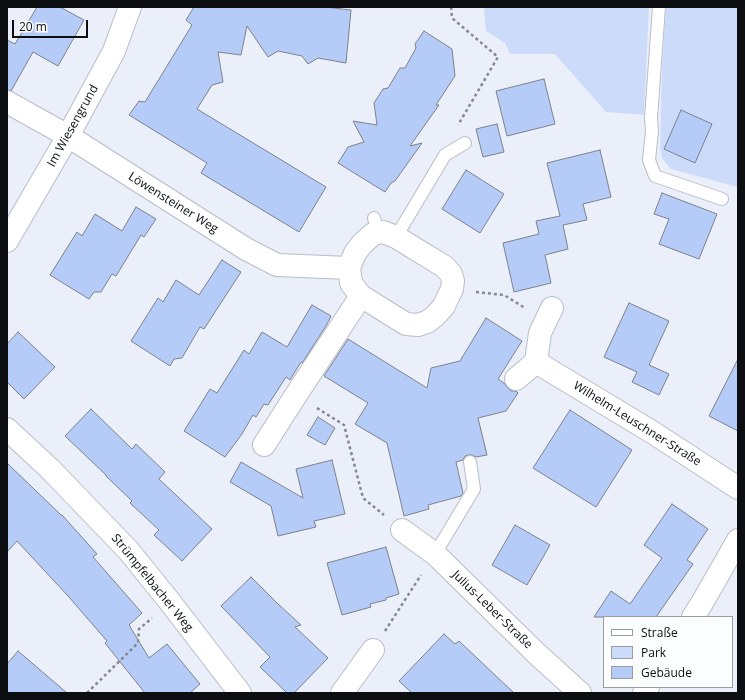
<!DOCTYPE html>
<html>
<head>
<meta charset="utf-8">
<style>
	body { margin:0 }
	#map { position:relative; width:745px; height:700px; overflow:hidden; background:#ebeff9; font-family:"Open Sans",sans-serif }
	canvas { display:block }
	.frame { position:absolute; inset:0; border:8px solid #0c0e11; pointer-events:none }
	.legend { position:absolute; left:603px; top:616px; width:130px; height:72px; box-sizing:border-box; background:#fcfdfe; border:1px solid #9c9d9f; margin:0; padding:5px 7px; list-style:none; font-size:12px; color:#0c0e11 }
	.legend li { display:flex; align-items:center; gap:8px; height:20px }
	.legend b { width:20px; border:1px solid #9c9d9f }
	.scale { position:absolute; left:12px; top:20px; width:76px; height:18px; box-sizing:border-box; border:2px solid #0c0e11; border-top:0; padding-left:5px; font-size:12px; line-height:14px; white-space:nowrap; color:#0c0e11; -webkit-text-stroke:3px #fcfdfe; paint-order:stroke }
</style>
</head>
<body>
<div id="map">
<canvas width="745" height="700"></canvas>
<div class="frame"></div>
<ul class="legend">
<li><b style="height:5px;background:#fff"></b>Straße</li>
<li><b style="height:11px;background:#ccdbfa"></b>Park</li>
<li><b style="height:11px;background:#b6ccf8"></b>Gebäude</li>
</ul>
<div class="scale">20 m</div>
</div>
<script>
const c = document.querySelector('canvas').getContext('2d');
c.lineJoin = 'round';
function fill(path, color) { c.fillStyle = color; c.fill(path, 'evenodd'); }
const poly = rows => new Path2D(rows.map(r => 'M' + r).join(''));
function stroke(path, color, width, dash) { c.strokeStyle = color; c.lineWidth = width; c.lineCap = dash ? 'butt' : 'round'; c.setLineDash(dash || []); c.stroke(path); }
function write(font, color, halo, rows, align = 'center') {
  c.font = font + ' "Open Sans",sans-serif'; c.lineWidth = 4; c.setLineDash([]); c.textBaseline = 'middle'; c.strokeStyle = halo; c.fillStyle = color; for (const [text, x, y, turn = 0] of rows) {
    c.save(); c.translate(x, y); c.rotate((+turn || 0) * Math.PI / 180); c.textAlign = isNaN(turn) ? turn : align; if (halo) c.strokeText(text, 0, 0); c.fillText(text, 0, 0); c.restore();
  }
}
fill(poly([
	[484,7,649,7,644,115,606,112,555,54,510,54,505,43,486,31],
	[666,7,738,7,738,187,671,169,662,158,660,148,662,71]
]), '#ccdbfa');
const building = poly([
	[37,7,60,7,84,20,58,66,33,52,11,91,7,90,7,40,15,44,37,7],
	[194,7,325,7,351,10,346,63,318,58,308,64,302,56,278,51,268,57,247,26,241,55,218,52,223,82,212,85,197,109,326,187,299,232,201,173,207,163,129,115,139,101,145,102,192,25,186,20,194,7],
	[424,31,452,49,455,76,436,105,439,105,410,146,422,143,395,181,391,183,385,192,338,163,348,147,364,142,353,121,377,125,374,103,383,89,388,88,400,68,405,68,416,48,415,44,424,31],
	[544,79,555,124,507,136,496,91,544,79],
	[681,110,712,124,695,163,664,149,681,110],
	[497,124,504,152,483,157,476,129,497,124],
	[600,150,611,197,583,204,587,220,563,225,568,249,545,255,551,283,514,292,503,243,539,234,536,221,560,216,547,163,600,150],
	[466,170,504,194,480,233,442,209,466,170],
	[662,193,717,214,699,259,659,244,669,219,654,214,662,193],
	[136,207,156,219,144,237,141,235,116,276,112,274,101,292,94,292,89,299,50,275,77,232,82,236,95,214,122,231,136,207],
	[222,260,241,272,204,329,200,327,182,358,174,359,170,366,131,341,158,298,163,302,176,280,199,295,222,260],
	[629,303,669,321,649,365,669,374,659,395,632,382,637,372,604,357,629,303],
	[312,305,331,316,326,326,302,363,301,362,290,380,286,377,268,405,264,404,256,417,253,415,242,434,225,457,184,431,210,389,217,393,244,350,249,354,262,332,287,347,312,305],
	[486,318,522,341,498,379,505,384,507,387,511,391,516,391,518,393,506,411,478,418,487,455,476,457,472,455,469,455,465,456,463,460,456,462,463,493,461,496,428,505,429,509,404,516,387,443,355,424,368,403,324,376,348,339,427,388,431,368,460,361,486,318],
	[18,332,55,367,24,399,7,382,7,344,18,332],
	[738,359,738,431,709,416,738,359],
	[91,409,132,449,136,444,165,472,159,479,212,529,182,561,154,535,159,530,130,503,132,501,106,476,106,475,65,436,91,409],
	[570,410,632,450,596,507,533,468,570,410],
	[318,417,335,428,325,445,307,435,318,417],
	[332,460,345,514,314,521,316,527,278,536,271,506,230,482,241,462,303,498,296,469,332,460],
	[7,463,61,515,62,515,97,554,93,557,142,613,129,625,149,658,167,644,200,684,190,693,145,693,105,643,107,641,68,596,17,541,7,552,7,463],
	[672,504,708,529,687,560,693,564,656,617,594,617,611,591,630,604,662,558,644,545,672,504],
	[515,525,550,545,527,585,492,565,515,525],
	[386,547,399,594,386,598,386,600,370,604,371,607,342,615,327,563,386,547],
	[251,577,277,603,301,625,295,627,328,658,294,693,287,693,260,667,270,657,221,606,251,577],
	[444,634,455,644,459,641,514,693,412,693,399,681,444,634],
	[18,651,67,693,7,693,7,664,18,651]
]);
fill(building, '#b6ccf8');
stroke(building, '#7d818a', 1);
const service = poly([
	[659,7,651,118,652,131,649,160,655,176,722,199],
	[374,218,378,233],
	[396,237,445,155,465,143],
	[435,554,474,489,470,462]
]);
const minor = poly([
	[7,102,68,136,246,249,277,265,349,268],
	[383,232,396,237,409,245,445,267,451,274,453,281,452,289,448,297,444,306,435,316,427,322,418,325,406,324,361,296,351,283,349,268,355,253,362,244,373,234,383,232],
	[7,241,68,136,114,51,130,7],
	[536,362,652,432,738,488],
	[516,379,536,362,540,333,552,308],
	[7,429,50,469,128,550,170,602,240,693],
	[264,445,296,395,361,296],
	[402,530,435,554,537,654,580,693],
	[693,617,702,603,738,540],
	[342,693,373,650],
	[644,693,648,687]
]);
stroke(service, '#b8bdc6', 14);
stroke(minor, '#b8bdc6', 24);
stroke(poly([
	[451,7,452,18,498,57,458,125],
	[476,292,504,295,525,308],
	[317,408,344,425,363,498,384,515],
	[385,631,421,575],
	[87,693,138,643,139,629,152,618]
]), '#85898f', 2.5, [3, 3]);
stroke(service, '#fff', 12);
stroke(minor, '#fff', 22);
write('12px', '#0c0e11', '#fcfdfe', [
	["Im Wiesengrund",73,126,-61],
	["Löwensteiner Weg",173,203,32],
	["Wilhelm-Leuschner-Straße",637,424,32],
	["Strümpfelbacher Weg",152,583,51],
	["Julius-Leber-Straße",492,610,44]
]);
</script>
</body>
</html>
